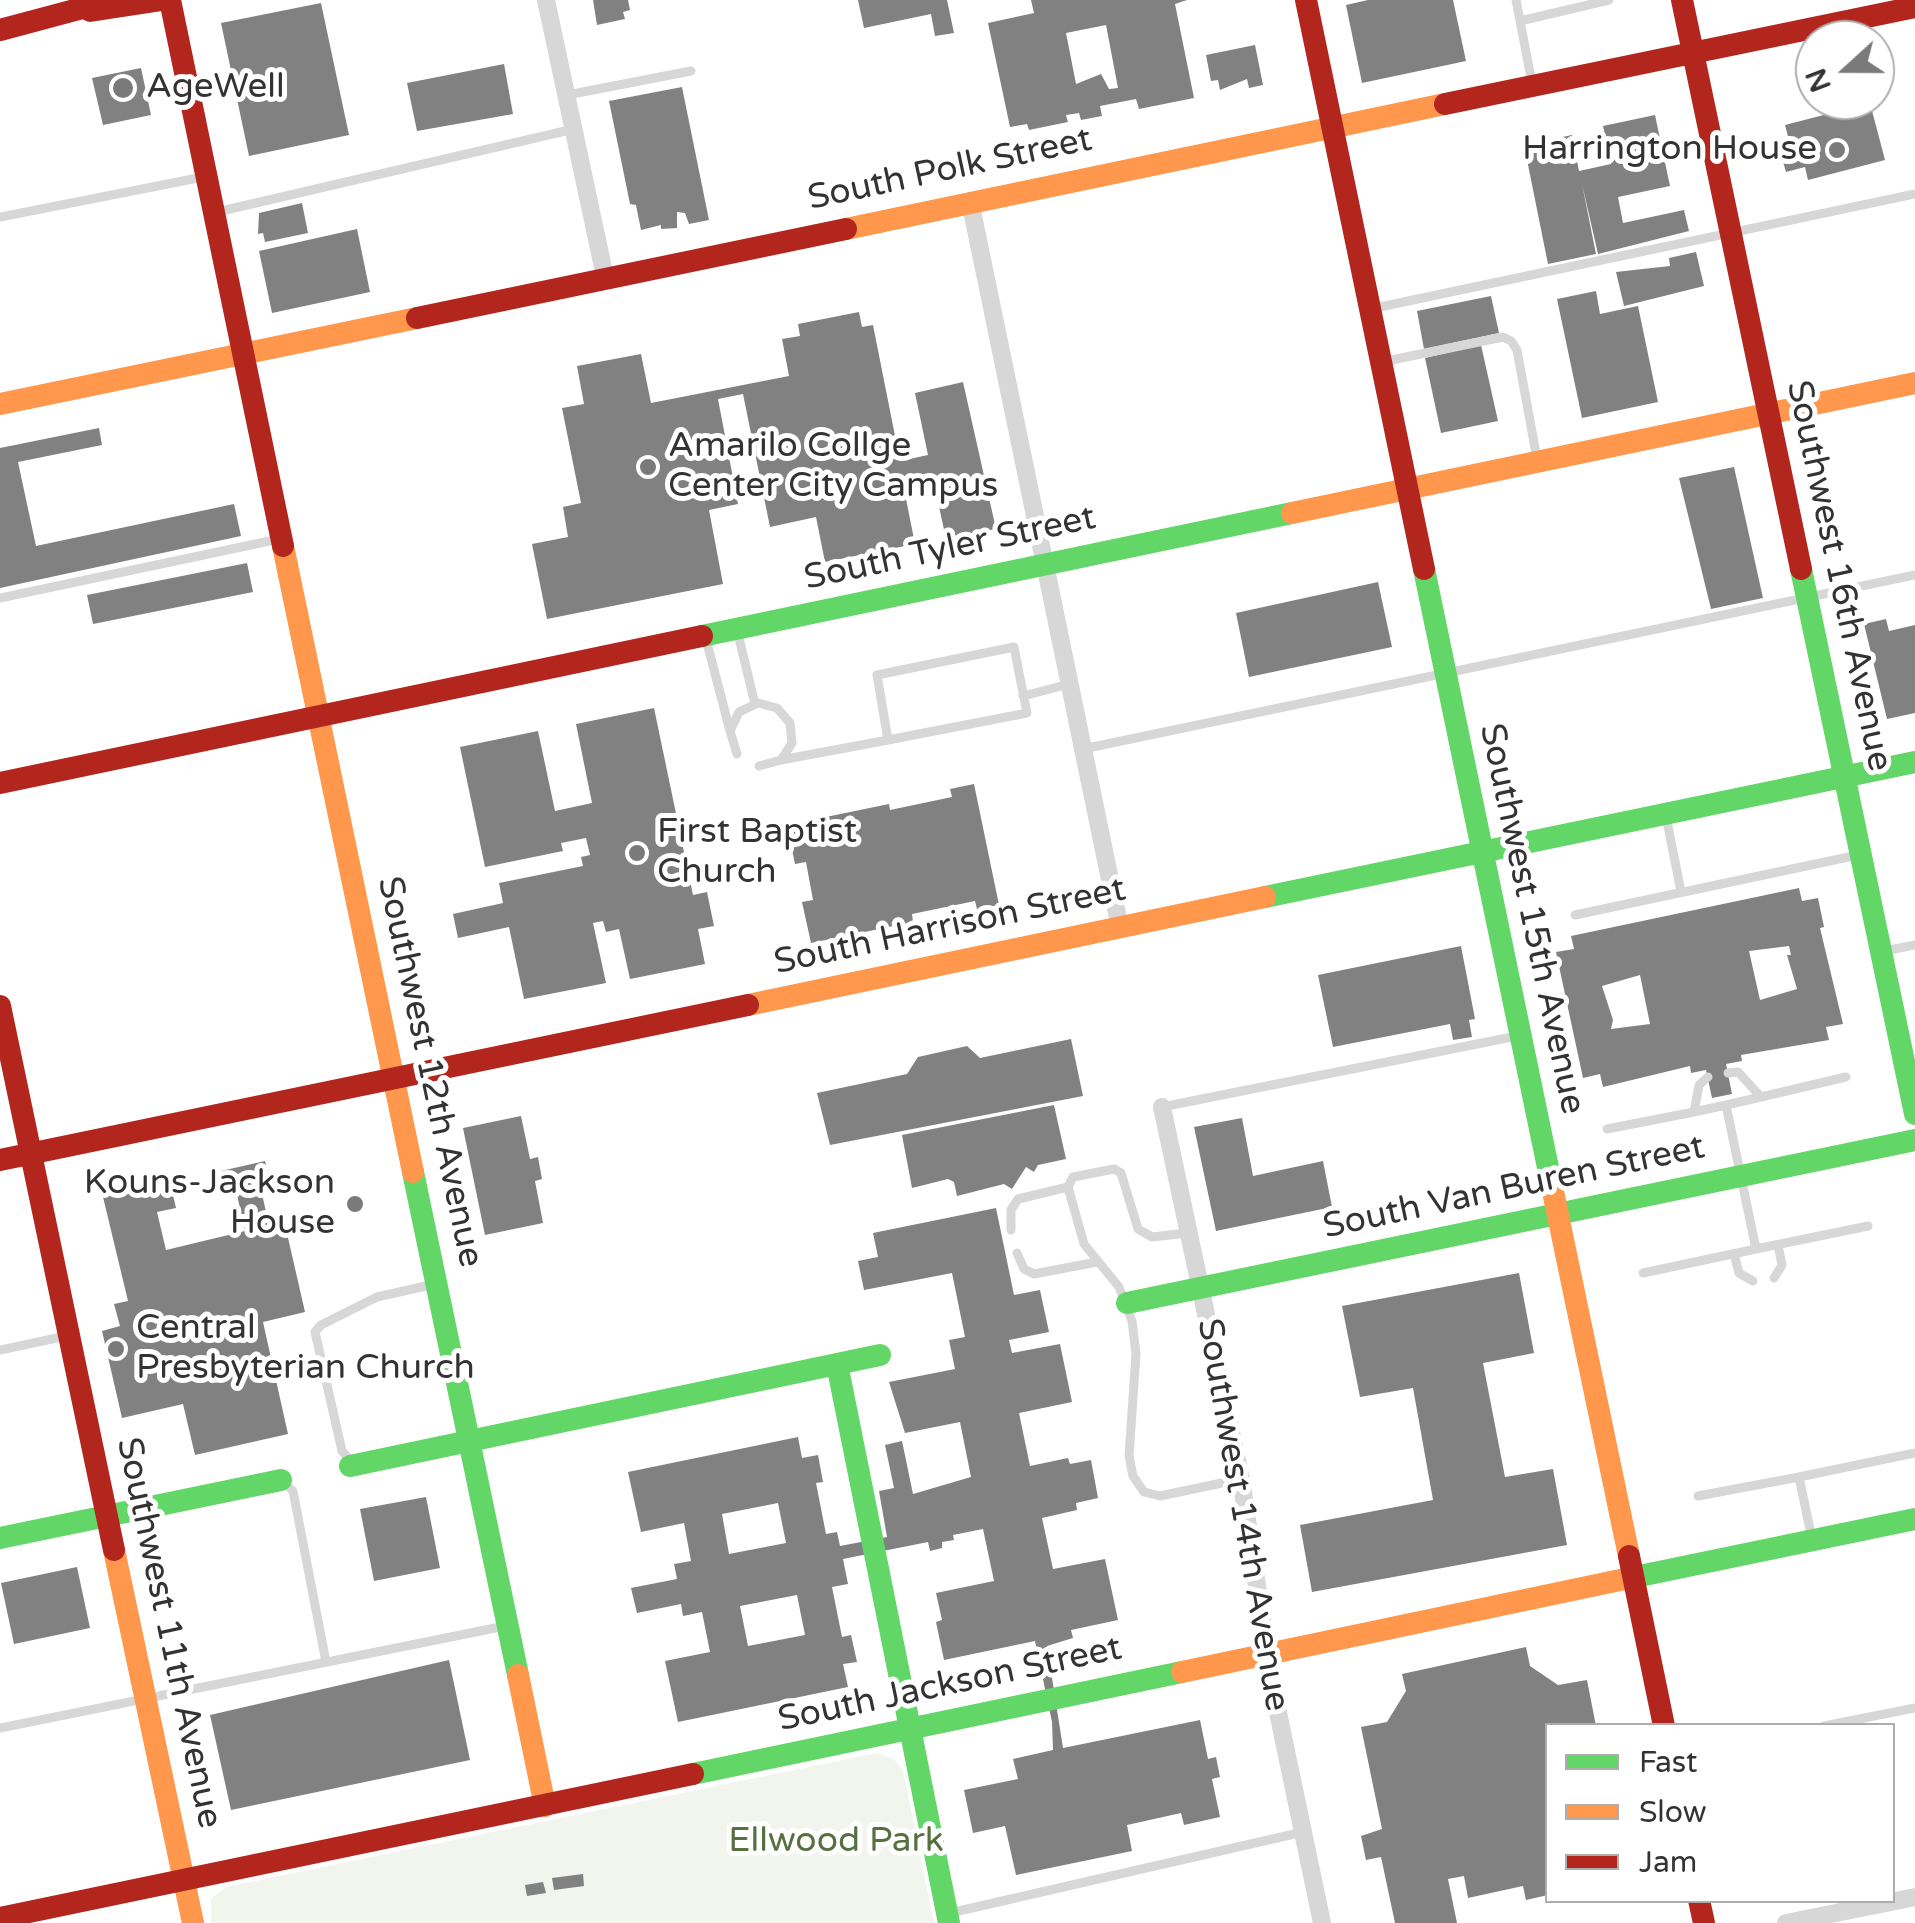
<!DOCTYPE html>
<html>
<head>
<meta charset="utf-8">
<style>
	body { margin:0 }
	#map { position:relative; width:1915px; height:1923px; overflow:hidden; background:#fff; font-family:"Varela Round",sans-serif }
	canvas { display:block }
	.legend { position:absolute; left:1545px; top:1723px; width:350px; height:180px; box-sizing:border-box; background:#fff; border:2px solid #adadad; margin:0; padding:12px 18px; list-style:none; font-size:30px; color:#333 }
	.legend li { display:flex; align-items:center; gap:20px; height:50px }
	.legend b { width:50px; border:2px solid #adadad }
	.north { position:absolute; left:1795px; top:20px; width:100px; height:100px; box-sizing:border-box; background:#fff; border:2px solid #adadad; border-radius:50%; rotate:249deg; font-size:28px; font-weight:700; line-height:40px; text-align:center; color:#333 }
	.north::after { content:''; display:block; margin:auto; width:35px; height:45px; background:#7a7a7a; clip-path:polygon(50% 0,100% 100%,50% 72%,0 100%) }
</style>
</head>
<body>
<div id="map">
<canvas width="1915" height="1923"></canvas>
<ul class="legend">
<li><b style="height:12px;background:#63d668"></b>Fast</li>
<li><b style="height:12px;background:#ff974d"></b>Slow</li>
<li><b style="height:12px;background:#b3261e"></b>Jam</li>
</ul>
<div class="north">N</div>
</div>
<script>
const c = document.querySelector('canvas').getContext('2d');
c.lineJoin = 'round';
function fill(path, color) { c.fillStyle = color; c.fill(path, 'evenodd'); }
const poly = rows => new Path2D(rows.map(r => 'M' + r).join(''));
function stroke(path, color, width, dash) { c.strokeStyle = color; c.lineWidth = width; c.lineCap = dash ? 'butt' : 'round'; c.setLineDash(dash || []); c.stroke(path); }
function write(font, color, halo, rows, align = 'center') {
  c.font = font + ' "Varela Round",sans-serif'; c.lineWidth = 10; c.setLineDash([]); c.textBaseline = 'middle'; c.strokeStyle = halo; c.fillStyle = color; for (const [text, x, y, turn = 0] of rows) {
    c.save(); c.translate(x, y); c.rotate((+turn || 0) * Math.PI / 180); c.textAlign = isNaN(turn) ? turn : align; if (halo) c.strokeText(text, 0, 0); c.fillText(text, 0, 0); c.restore();
  }
}
fill(poly([
	[877,1753,894,1759,903,1771,934,1923,211,1923,211,1899,226,1887]
]), '#f1f5ed');
fill(poly([
	[593,0,628,0,630,10,623,12,625,19,597,25],
	[858,0,947,0,954,33,935,36,931,14,864,28],
	[1031,0,1187,0,1175,4,1194,98,1139,109,1136,99,1100,106,1102,116,1081,120,1079,113,1066,115,1068,122,1029,130,1027,124,1010,127,988,23,1034,13],
	[1106,25,1118,88,1109,89,1101,74,1076,84,1066,33],
	[1368,0,1453,0,1466,61,1362,83,1346,5],
	[321,3,349,135,249,156,221,23],
	[1255,45,1263,85,1249,88,1247,79,1220,90,1218,80,1211,81,1206,55],
	[504,64,513,114,417,131,407,83],
	[141,68,151,115,103,125,92,78],
	[682,87,709,220,689,224,685,213,677,212,677,228,661,229,661,225,641,230,636,205,630,204,609,101],
	[1870,103,1885,160,1808,180,1805,167,1786,172,1780,151,1791,148,1785,125],
	[1655,115,1670,186,1618,197,1623,223,1684,210,1689,231,1598,254,1582,184,1596,254,1548,264,1524,145,1572,135,1579,171,1611,164,1603,126],
	[302,203,308,233,265,242,263,233,258,234,259,213],
	[357,229,370,292,272,313,259,251],
	[1696,252,1704,286,1624,306,1616,272,1670,266,1669,258],
	[1596,291,1600,314,1638,306,1658,402,1582,418,1557,299],
	[1491,296,1499,333,1424,349,1417,311],
	[859,312,862,327,873,325,900,461,928,455,915,393,963,382,996,529,946,539,934,483,904,489,915,544,825,562,816,517,770,527,743,394,718,399,738,504,709,510,723,584,547,619,532,544,568,537,563,507,581,503,562,408,584,404,577,366,641,354,651,403,789,376,782,339,800,336,798,324],
	[1481,345,1498,421,1441,433,1425,358],
	[99,428,102,445,18,462,36,546,234,504,241,536,0,588,0,448],
	[1734,467,1763,598,1711,609,1679,478],
	[247,563,253,592,93,624,87,595],
	[1378,582,1392,647,1249,677,1236,613],
	[1886,619,1889,631,1915,625,1915,713,1887,719,1864,624],
	[654,708,693,895,707,892,714,926,698,929,705,964,630,979,619,929,606,932,603,921,593,923,606,983,524,999,509,927,458,938,453,914,503,903,499,883,583,866,581,857,590,855,586,838,561,843,563,851,485,867,460,747,538,731,555,811,592,803,576,724],
	[974,784,999,905,977,909,975,901,912,914,913,922,811,943,802,902,813,900,806,862,795,864,787,825,889,804,890,810,952,797,950,789],
	[1799,888,1802,901,1818,898,1824,927,1820,928,1843,1024,1826,1027,1829,1040,1741,1055,1742,1061,1726,1064,1732,1094,1712,1098,1706,1070,1691,1073,1690,1066,1603,1087,1600,1074,1583,1078,1556,952,1574,949,1571,936],
	[1789,946,1791,955,1787,955,1797,989,1760,1000,1749,951],
	[1640,975,1650,1024,1611,1029,1613,1020,1602,986],
	[1461,946,1475,1019,1469,1020,1472,1037,1453,1040,1450,1024,1333,1047,1318,975],
	[1071,1039,1083,1096,830,1145,817,1093,907,1074,918,1057,967,1046,980,1058],
	[1054,1105,1066,1159,1038,1165,1034,1172,1026,1167,1012,1189,1004,1184,957,1196,954,1182,948,1179,912,1188,902,1135],
	[521,1116,530,1159,538,1157,542,1179,535,1181,543,1223,485,1235,463,1128],
	[1242,1118,1253,1176,1323,1161,1332,1207,1216,1231,1194,1127],
	[265,1161,272,1188,261,1190,271,1233,286,1229,305,1312,263,1322,288,1434,195,1455,183,1404,122,1418,102,1331,120,1326,114,1304,128,1301,103,1197,170,1182,176,1208,157,1212,166,1250,245,1231,237,1195,227,1197,221,1171],
	[996,1208,1014,1295,1040,1290,1049,1332,1009,1340,1012,1353,1060,1344,1072,1402,1019,1413,1030,1466,1068,1458,1070,1464,1091,1460,1098,1498,1076,1503,1077,1510,1042,1518,1053,1569,1105,1559,1118,1620,1071,1630,1073,1638,1047,1646,1063,1748,1200,1720,1208,1759,1216,1757,1220,1777,1212,1779,1220,1817,1184,1825,1181,1813,1127,1825,1132,1851,1016,1875,1005,1826,973,1833,964,1790,1018,1779,1013,1759,1053,1750,1052,1722,1035,1641,944,1660,936,1622,942,1620,936,1593,994,1581,983,1529,953,1535,954,1540,942,1542,942,1548,930,1551,928,1542,843,1559,848,1584,832,1587,842,1637,851,1635,857,1662,843,1664,848,1687,678,1722,665,1661,710,1652,702,1612,683,1616,681,1604,637,1613,631,1588,677,1579,674,1564,691,1561,684,1523,641,1532,628,1472,798,1437,802,1458,818,1455,823,1482,816,1483,826,1534,837,1532,840,1546,887,1537,879,1491,894,1488,885,1445,902,1441,913,1494,971,1477,960,1422,905,1433,889,1382,955,1369,949,1340,965,1337,952,1273,864,1290,858,1261,878,1257,873,1233],
	[778,1503,786,1543,729,1554,722,1514],
	[797,1595,805,1635,748,1646,740,1606],
	[1519,1273,1534,1353,1483,1363,1505,1477,1553,1469,1567,1545,1312,1592,1300,1525,1433,1500,1413,1388,1360,1397,1342,1306],
	[426,1497,440,1568,374,1581,360,1509],
	[77,1567,90,1628,14,1644,1,1583],
	[1526,1647,1530,1666,1558,1685,1587,1680,1596,1726,1548,1726,1548,1895,1526,1900,1523,1886,1468,1898,1464,1876,1448,1879,1457,1923,1395,1923,1381,1857,1366,1860,1361,1836,1382,1829,1361,1727,1387,1722,1406,1691,1402,1674],
	[449,1660,470,1760,231,1810,210,1715],
	[583,1874,584,1886,554,1890,552,1878],
	[543,1882,546,1893,527,1896,525,1885]
]), '#818181');
stroke(poly([
	[1516,0,1532,83],
	[1520,21,1609,0],
	[567,95,691,71],
	[217,212,574,129],
	[0,217,203,177],
	[1375,308,1915,194],
	[1382,362,1503,337,1511,341,1517,350,1537,459],
	[0,598,279,539],
	[738,634,755,704],
	[706,639,730,731],
	[1023,696,1069,684],
	[1083,749,1915,575],
	[737,754,730,731,739,712,758,703,777,708,790,723,792,743,781,760,759,766],
	[781,760,888,740,1027,713,1014,647,877,675,888,740],
	[1666,816,1681,892],
	[1575,915,1858,855],
	[1884,951,1915,945],
	[1728,1073,1738,1072,1761,1097,1726,1105,1756,1249,1868,1226],
	[1708,1077,1699,1085,1694,1112,1726,1105],
	[1761,1097,1846,1077],
	[1162,1107,1517,1036],
	[1607,1129,1694,1112],
	[1011,1230,1011,1210,1018,1199,1068,1187],
	[1187,1233,1152,1237,1138,1229,1121,1173,1114,1169,1073,1177,1068,1187,1084,1244,1119,1287,1132,1321,1136,1354,1129,1456,1133,1476,1144,1492,1160,1496,1241,1479],
	[1017,1253,1024,1269,1034,1274,1097,1262],
	[1734,1254,1739,1273,1753,1281],
	[1643,1273,1756,1249],
	[1774,1278,1782,1265,1778,1245],
	[0,1350,66,1336],
	[353,1463,342,1451,315,1332,321,1325,377,1297,435,1284],
	[1799,1477,1915,1453],
	[283,1482,293,1491,326,1662],
	[1698,1496,1799,1477,1812,1539],
	[1824,1726,1915,1708],
	[0,1728,505,1626],
	[950,1913,1303,1832]
]), '#d7d7d7', 9);
stroke(poly([
	[546,0,605,277],
	[970,201,1120,928],
	[1162,1107,1241,1479,1271,1679,1322,1923],
	[1786,1923,1915,1897]
]), '#d7d7d7', 18);
stroke(poly([
	[1424,569,1551,1182],
	[1801,569,1915,1114],
	[702,636,1292,513],
	[1265,897,1915,762],
	[413,1172,518,1675],
	[1127,1303,1915,1140],
	[837,1364,949,1923],
	[350,1466,880,1355],
	[0,1538,281,1480],
	[1625,1579,1915,1519],
	[693,1774,1182,1672]
]), '#63d668', 22);
stroke(poly([
	[846,229,1445,104],
	[0,404,417,318],
	[1292,513,1915,383],
	[283,546,413,1172],
	[748,1005,1265,897],
	[1551,1182,1629,1556],
	[114,1550,193,1923],
	[1182,1672,1625,1579],
	[518,1675,545,1806]
]), '#ff974d', 22);
stroke(poly([
	[170,0,283,546],
	[1306,0,1424,569],
	[1682,0,1801,569],
	[90,11,162,0],
	[0,30,112,0],
	[1445,104,1915,7],
	[417,318,846,229],
	[0,783,702,636],
	[0,1006,114,1550],
	[0,1160,748,1005],
	[1629,1556,1664,1726],
	[1699,1900,1704,1923],
	[0,1918,693,1774]
]), '#b3261e', 22);
for (const [x, y, r, color] of [
	[123,88,12,"#7a7a7a"],
	[1837,150,10,"#7a7a7a"],
	[648,467,10,"#7a7a7a"],
	[637,853,10,"#7a7a7a"],
	[355,1204,10,"#7a7a7a"],
	[116,1349,10,"#7a7a7a"]
]) { const dot = new Path2D(); dot.arc(x, y, r, 0, 2 * Math.PI); c.fillStyle = color; c.fill(dot); stroke(dot, '#fff', 4); }
write('35px', '#333', '#fff', [
	["AgeWell",146,88],
	["Harrington House",1817,150,"right"],
	["Amarilo Collge",668,447],
	["Center City Campus",668,487],
	["First Baptist",657,833],
	["Church",657,873],
	["Kouns-Jackson",335,1184,"right"],
	["House",335,1224,"right"],
	["Central",136,1329],
	["Presbyterian Church",136,1369]
], 'left');
write('35px', '#333', '#fff', [
	["South Polk Street",950,170,-12],
	["South Tyler Street",950,549,-12],
	["Southwest 16th Avenue",1838,576,78],
	["Southwest 15th Avenue",1531,919,78],
	["South Harrison Street",950,927,-12],
	["Southwest 12th Avenue",429,1072,78],
	["South Van Buren Street",1514,1188,-12],
	["Southwest 14th Avenue",1242,1515,80],
	["Southwest 11th Avenue",168,1633,78],
	["South Jackson Street",950,1685,-12]
]);
write('35px', '#56703f', '#fff', [
	["Ellwood Park",836,1842]
]);
</script>
</body>
</html>
